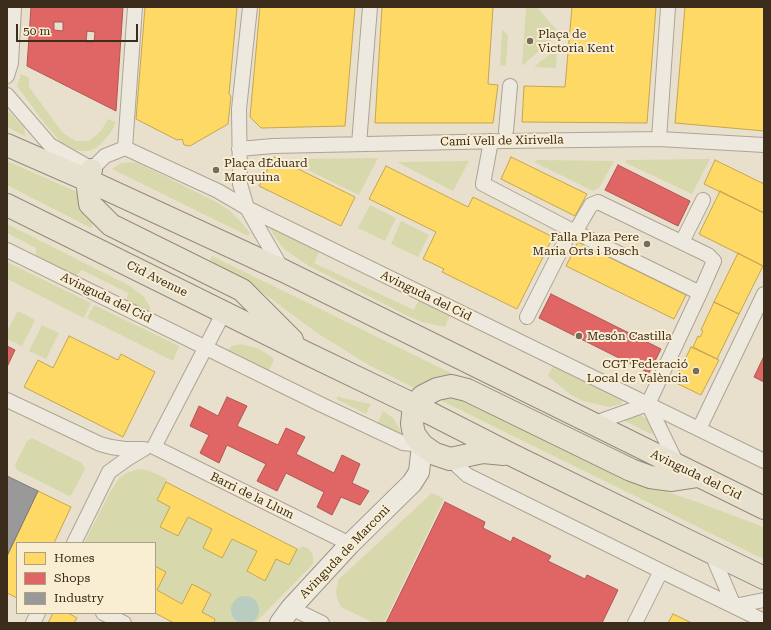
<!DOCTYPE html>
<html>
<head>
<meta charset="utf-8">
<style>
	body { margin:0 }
	#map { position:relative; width:771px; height:630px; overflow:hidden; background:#e8e0cc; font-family:"Roboto Serif",serif }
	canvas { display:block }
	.frame { position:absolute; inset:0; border:8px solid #3c2c1c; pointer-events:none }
	.legend { position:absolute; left:16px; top:542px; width:140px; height:72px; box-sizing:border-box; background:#f9eed2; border:1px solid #ada089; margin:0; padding:5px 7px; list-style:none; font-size:12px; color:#3c2c1c }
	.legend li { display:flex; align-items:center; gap:8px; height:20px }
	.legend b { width:20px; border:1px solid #ada089 }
	.scale { position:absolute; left:16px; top:24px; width:122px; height:18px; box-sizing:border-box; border:2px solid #3c2c1c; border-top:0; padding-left:5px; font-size:12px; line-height:14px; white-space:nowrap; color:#3c2c1c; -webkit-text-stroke:3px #f9eed2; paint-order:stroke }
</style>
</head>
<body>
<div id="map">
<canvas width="771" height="630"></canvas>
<div class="frame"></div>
<ul class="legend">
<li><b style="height:11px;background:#ffd966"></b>Homes</li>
<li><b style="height:11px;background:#e06666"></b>Shops</li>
<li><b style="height:11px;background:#999"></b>Industry</li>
</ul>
<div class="scale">50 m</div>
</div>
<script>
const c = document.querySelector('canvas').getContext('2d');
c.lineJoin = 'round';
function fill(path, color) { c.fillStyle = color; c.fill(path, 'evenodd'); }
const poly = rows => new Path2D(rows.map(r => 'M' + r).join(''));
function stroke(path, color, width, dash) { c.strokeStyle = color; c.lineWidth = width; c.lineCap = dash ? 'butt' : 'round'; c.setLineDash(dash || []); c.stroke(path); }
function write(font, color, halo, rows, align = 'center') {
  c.font = font + ' "Roboto Serif",serif'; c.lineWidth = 4; c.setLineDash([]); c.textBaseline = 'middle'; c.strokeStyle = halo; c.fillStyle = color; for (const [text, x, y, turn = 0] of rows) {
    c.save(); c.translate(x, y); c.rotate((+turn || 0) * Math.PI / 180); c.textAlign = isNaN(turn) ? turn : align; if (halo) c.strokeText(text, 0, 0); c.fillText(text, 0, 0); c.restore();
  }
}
fill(poly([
	[528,7,537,7,559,33,522,66,526,8],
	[502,29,508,35,506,66,500,65],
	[557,48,556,68,534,67],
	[21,74,29,78,29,87,63,133,76,141,89,141,101,131,108,119,116,122,111,132,103,142,96,148,89,151,79,151,72,149,64,145,57,138,45,124,17,86],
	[7,110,24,127,25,136,7,127],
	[378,158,359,195,285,159],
	[710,159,692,194,626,163,626,161,627,160],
	[537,160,614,161,599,188,593,191,534,162],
	[7,161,77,192,80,209,85,216,93,223,91,228,7,185],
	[469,161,453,191,397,162],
	[130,162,138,163,218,203,229,210,240,221,250,233,248,236,112,169,121,163],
	[370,205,396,218,385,241,358,228],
	[401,221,429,235,418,257,391,244],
	[7,224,130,286,144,297,150,307,149,316,126,304,128,293,82,270,73,278,36,260,36,248,7,233],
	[270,229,273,229,319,252,314,263,414,310,419,299,450,316,445,327,422,322,408,316,309,266,284,249,277,240],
	[212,256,461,378,439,377,422,384,416,389,367,364,317,333,247,281,210,260],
	[7,262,91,303,84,318,7,279],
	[94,305,179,346,173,361,87,318],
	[18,311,35,320,22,346,7,339,7,331],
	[42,325,59,333,46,359,29,351],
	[241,344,257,348,264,352,272,357,274,360,268,373,226,351,232,346],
	[553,366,622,399,622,404,609,407,583,401,571,395,548,376],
	[451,394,643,484,694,501,756,524,764,528,764,559,757,556,438,399],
	[338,396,343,398,371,404,366,414,336,399],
	[383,411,393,418,396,423,401,431,400,435,376,426],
	[635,414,640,415,646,419,651,424,653,431,653,433,651,434,621,419],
	[32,438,82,463,85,469,72,494,69,496,17,470,15,465,27,441],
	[142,469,150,471,167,479,157,500,170,507,160,527,188,517,212,529,203,548,222,558,232,539,257,551,247,571,265,581,276,559,289,565,297,549,303,546,309,549,313,555,313,564,255,623,214,623,215,619,202,612,211,594,192,584,182,604,157,590,166,572,155,566,155,543,84,543,110,492,120,477,127,473,135,470],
	[432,493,444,499,384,623,374,623,341,607,337,599,336,590,339,579]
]), '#d8d8ad');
fill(poly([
	'231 610a14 14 0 1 1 28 0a14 14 0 1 1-28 0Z'
]), '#b8cdc0');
const homes = poly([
	[145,7,237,7,229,94,231,96,228,124,190,146,184,145,182,139,177,140,136,119,145,7],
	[260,7,355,7,345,126,261,128,250,117,260,7],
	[382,7,493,7,488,84,498,85,493,123,375,123,382,7],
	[572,7,656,7,647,123,522,122,524,86,565,87,572,7],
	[685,7,764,7,764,131,675,123,685,7],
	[274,157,355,197,341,226,259,186,274,157],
	[511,157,587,194,575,216,501,179,511,157],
	[715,160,764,184,764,213,704,184,715,160],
	[386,166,468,207,473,197,553,237,517,309,442,272,444,269,423,259,436,232,369,199,386,166],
	[720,191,764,213,764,263,763,266,699,234,720,191],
	[578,242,686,295,674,319,566,266,578,242],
	[738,253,763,266,739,314,714,302,738,253],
	[714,302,739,314,717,359,693,347,698,336,700,337,703,331,701,330,714,302],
	[69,336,118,360,121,354,155,372,123,437,24,387,38,360,53,368,69,336],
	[691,347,719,360,701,395,674,382,691,347],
	[166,482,297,549,289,565,276,559,265,581,247,571,257,551,232,539,222,558,203,548,212,529,188,517,178,536,160,527,170,507,157,500,166,482],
	[38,491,71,507,54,543,17,543,17,598,7,593,7,556,38,491],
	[155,566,166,572,157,590,182,604,192,584,211,594,202,612,215,619,214,623,174,623,155,613,155,566],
	[53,613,68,613,77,618,74,623,48,623,53,613],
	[673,614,692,623,668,623,673,614]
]);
fill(homes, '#ffd966');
stroke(homes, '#c4a550', 1);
const shops = poly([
	[31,7,123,7,116,111,27,66,31,7],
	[54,22,63,22,63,31,54,30,54,22],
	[87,31,95,32,94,42,86,42,87,31],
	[618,165,690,201,678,226,605,190,618,165],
	[551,294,661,349,649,373,539,318,551,294],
	[7,346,15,350,7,367,7,346],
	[764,356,764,382,754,377,764,356],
	[227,397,247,406,237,426,278,445,286,428,305,437,296,454,334,473,342,455,360,464,352,483,369,491,360,505,341,497,332,515,317,507,324,492,286,473,277,491,257,481,266,464,227,445,219,463,200,453,209,435,190,426,199,406,218,416,227,397],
	[445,502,485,522,483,528,511,542,513,537,551,556,548,561,585,579,587,575,618,590,602,623,386,623,445,502]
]);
fill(shops, '#e06666');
stroke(shops, '#af5550', 1);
const industry = poly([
	[7,476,38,491,7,556,7,476]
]);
fill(industry, '#999');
stroke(industry, '#7d7874', 1);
const street = poly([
	[250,7,239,109,240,184,247,208,282,269],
	[7,76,11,63,14,7],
	[7,95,50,145,92,169,105,156,125,148,218,191,247,208,764,461],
	[506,131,510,86],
	[659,139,668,7],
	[491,141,483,184,575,232],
	[359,144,370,7],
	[125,148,135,7],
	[239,149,273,146,505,141,659,139,764,145],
	[598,202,708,255,714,261,700,293,575,232,591,205,598,202],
	[685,236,703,200],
	[7,250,320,404,403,443,422,445],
	[527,317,571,230],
	[7,400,100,444,111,447,125,449,144,449],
	[648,404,678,466],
	[592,424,648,404,700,293],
	[699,429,764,294],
	[154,447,350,544],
	[154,447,224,312],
	[450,459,467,475,661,571,764,621],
	[74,543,109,472,127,459,142,450],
	[711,552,734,606,764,600],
	[291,608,322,623],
	[103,613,124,623],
	[33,623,38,613],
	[635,623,661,571]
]);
const secondary = poly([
	[280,623,291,608,350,544,412,483,419,472,422,445]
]);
const primary = poly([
	[7,145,87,180,284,271,764,508],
	[91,170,87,180,90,204,111,225,242,290,292,340],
	[7,205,306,353,414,405,512,455,764,578],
	[504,454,483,452,450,459,435,454,422,445,414,434,412,424,414,405,423,396,437,389,451,386,467,390,631,470,650,477,672,480,698,476]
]);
stroke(street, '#ada495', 16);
stroke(secondary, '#9c9485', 22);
stroke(primary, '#928a7c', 24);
stroke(street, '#eee9df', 14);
stroke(secondary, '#eee9df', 20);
stroke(primary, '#e6e0cf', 22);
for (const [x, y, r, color] of [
	[530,41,4,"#786b5a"],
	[216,170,4,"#786b5a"],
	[647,244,4,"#786b5a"],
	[579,336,4,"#786b5a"],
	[696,371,4,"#786b5a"]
]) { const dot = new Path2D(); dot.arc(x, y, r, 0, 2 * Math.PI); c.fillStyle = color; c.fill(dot); stroke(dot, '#f9eed2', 1.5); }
write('12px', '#3c2c1c', '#f9eed2', [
	["Plaça de",538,34],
	["Victoria Kent",538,48],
	["Plaça d´Eduard",224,163],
	["Marquina",224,177],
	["Falla Plaza Pere",639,237,"right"],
	["Maria Orts i Bosch",639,251,"right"],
	["Mesón Castilla",587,336],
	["CGT Federació",688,364,"right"],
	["Local de València",688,378,"right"]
], 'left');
write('12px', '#3c2c1c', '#f9eed2', [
	["Camí Vell de Xirivella",502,141,-1],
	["Cid Avenue",157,279,26],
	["Avinguda del Cid",426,296,26],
	["Avinguda del Cid",106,298,26],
	["Avinguda del Cid",696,475,26],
	["Barri de la Llum",252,496,26],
	["Avinguda de Marconi",345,552,-46]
]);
</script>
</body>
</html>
